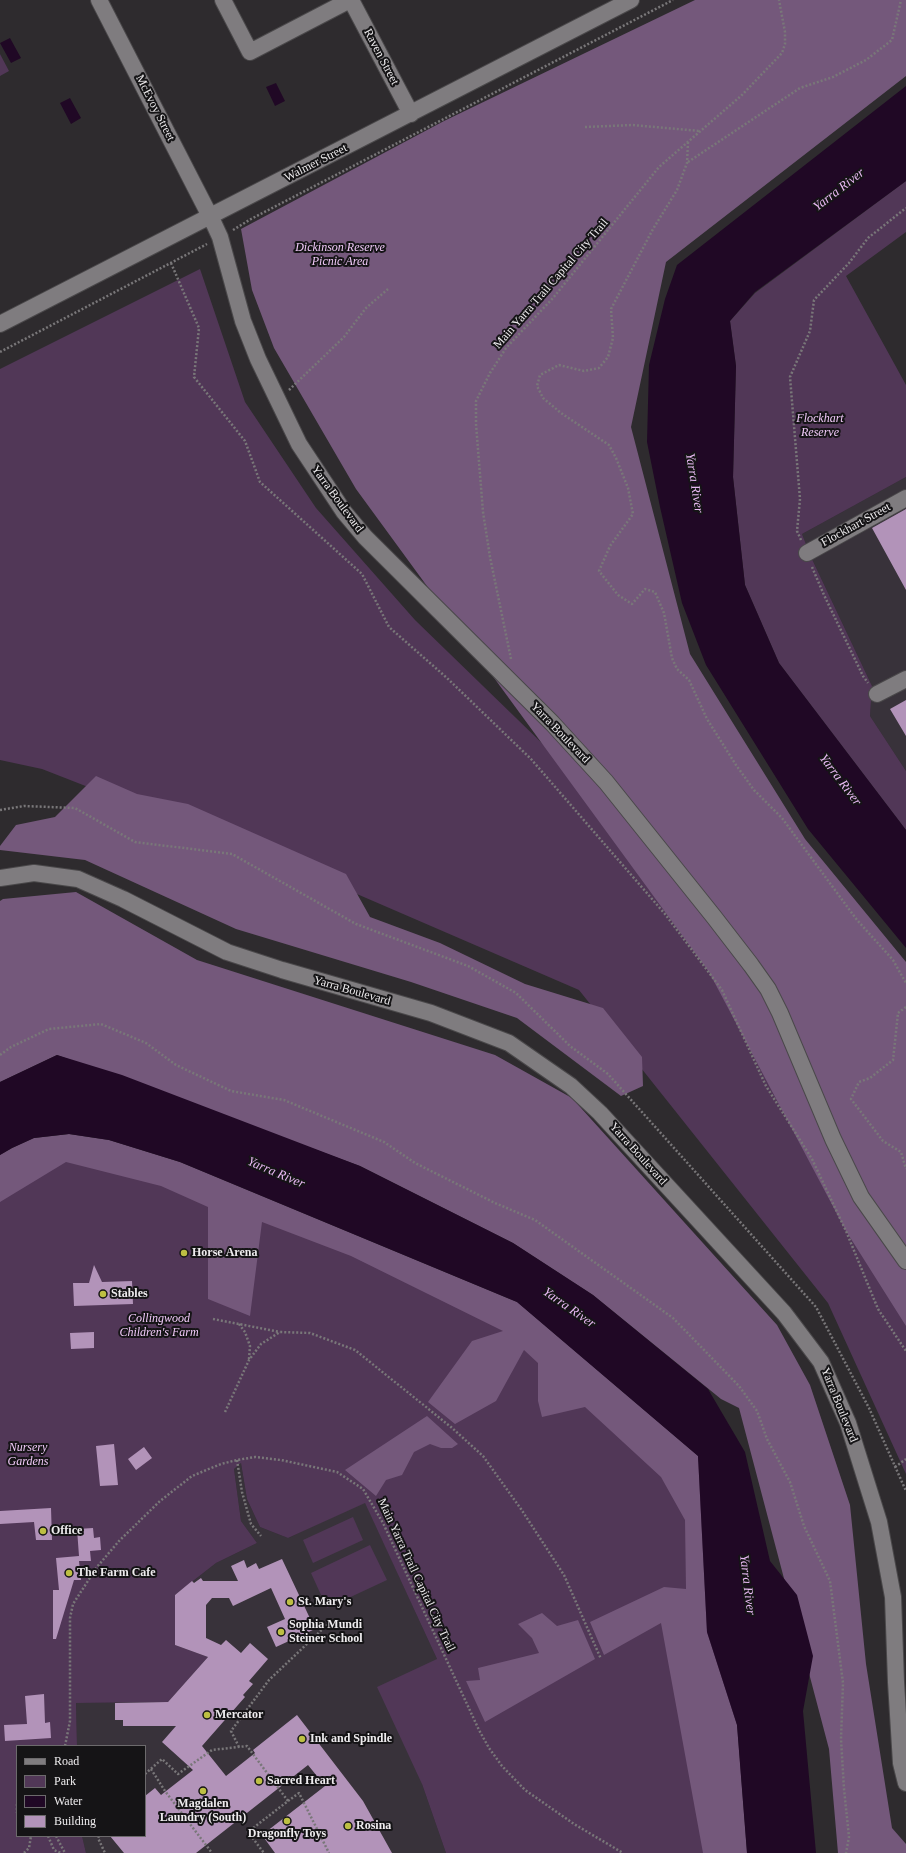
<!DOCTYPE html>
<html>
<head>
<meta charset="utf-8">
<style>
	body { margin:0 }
	#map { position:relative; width:906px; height:1853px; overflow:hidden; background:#2e2b2e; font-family:Georgia,serif }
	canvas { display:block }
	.legend { position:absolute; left:16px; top:1745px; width:130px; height:92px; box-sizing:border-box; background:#151416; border:1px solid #6c6a6c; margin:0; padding:5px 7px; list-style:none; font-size:12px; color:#eeecee }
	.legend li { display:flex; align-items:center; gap:8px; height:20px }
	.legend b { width:20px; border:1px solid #6c6a6c }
</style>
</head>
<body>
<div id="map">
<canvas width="906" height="1853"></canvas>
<ul class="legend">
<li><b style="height:5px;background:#7f7c7f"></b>Road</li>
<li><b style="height:11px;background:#513757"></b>Park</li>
<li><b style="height:11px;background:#200825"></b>Water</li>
<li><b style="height:11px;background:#b293b9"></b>Building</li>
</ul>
</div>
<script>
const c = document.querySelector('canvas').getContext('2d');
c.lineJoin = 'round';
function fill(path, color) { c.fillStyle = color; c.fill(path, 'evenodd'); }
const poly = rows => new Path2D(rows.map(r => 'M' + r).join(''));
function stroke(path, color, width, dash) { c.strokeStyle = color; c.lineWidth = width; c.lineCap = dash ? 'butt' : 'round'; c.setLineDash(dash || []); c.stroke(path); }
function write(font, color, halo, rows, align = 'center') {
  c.font = font + ' Georgia,serif'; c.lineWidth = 4; c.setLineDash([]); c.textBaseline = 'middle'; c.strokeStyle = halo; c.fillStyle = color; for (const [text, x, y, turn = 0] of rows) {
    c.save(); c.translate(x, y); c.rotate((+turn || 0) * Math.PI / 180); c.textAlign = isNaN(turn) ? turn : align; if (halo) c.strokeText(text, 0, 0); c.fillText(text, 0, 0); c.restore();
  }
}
fill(poly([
	[906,477,906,771,870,716,872,686,811,557,802,534],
	[241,1463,247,1499,260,1527,288,1538,365,1502,437,1659,422,1784,446,1853,86,1853,82,1836,145,1836,145,1746,77,1746,76,1703,168,1702,207,1658,175,1645,175,1595,216,1563,257,1543,241,1521,234,1469]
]), '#38323a');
fill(poly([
	[0,54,9,71,0,76],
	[906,181,906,232,846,276,906,385,906,477,802,534,811,557,872,686,870,716,906,771,906,830,779,663,745,585,733,477,736,366,730,321,755,293],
	[200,269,245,402,316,508,415,620,549,750,657,863,906,1291,906,1474,828,1303,579,990,306,872,42,769,0,760,0,369],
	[34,1138,517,1302,698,1456,737,1725,747,1853,446,1853,422,1784,377,1687,437,1659,365,1503,288,1538,260,1527,247,1499,241,1463,234,1469,241,1521,257,1543,216,1563,175,1595,175,1645,208,1657,168,1702,76,1703,77,1746,17,1746,17,1836,82,1836,86,1853,0,1853,0,1155],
	[353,1517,363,1540,313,1563,303,1540],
	[370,1545,387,1580,327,1608,311,1573]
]), '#513757');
fill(poly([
	[695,0,906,0,906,76,666,262,631,427,690,654,805,839,906,962,906,1326,846,1231,709,972,356,489,274,348,252,290,241,229,444,121],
	[96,776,137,794,188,804,346,874,370,917,440,943,525,984,603,1008,642,1057,643,1086,621,1096,517,1018,411,982,236,929,85,860,0,850,0,846,16,825,55,817],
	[76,892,197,960,495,1055,572,1098,777,1325,810,1385,850,1505,866,1664,892,1828,906,1844,906,1853,838,1853,829,1749,739,1408,721,1399,593,1295,513,1243,360,1166,57,1055,0,1082,0,901,3,899],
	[69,1134,109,1140,180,1162,517,1302,698,1456,707,1632,737,1725,747,1853,703,1853,661,1623,604,1655,590,1622,664,1587,686,1589,685,1520,661,1477,585,1407,542,1417,538,1401,538,1363,524,1350,496,1401,455,1424,428,1402,472,1341,503,1331,351,1256,262,1222,250,1316,208,1299,208,1207,161,1186,66,1162,0,1202,0,1155,12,1148,34,1138],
	[427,1416,458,1444,452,1448,441,1448,430,1444,414,1452,402,1475,386,1480,376,1496,345,1470],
	[542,1613,557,1626,578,1620,595,1659,485,1722,466,1681,480,1680,478,1668,539,1653,532,1638,518,1624]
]), '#74587b');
fill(poly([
	[10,38,21,58,11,63,0,43],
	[276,83,285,101,275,106,266,87],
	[906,86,906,181,755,292,730,321,736,366,733,477,745,585,779,663,906,830,906,948,808,829,706,665,682,603,660,507,647,442,649,365,665,299,677,265],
	[70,98,81,118,71,124,60,103],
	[57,1055,122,1075,360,1166,513,1243,593,1295,708,1389,745,1452,770,1561,797,1595,813,1656,803,1711,816,1853,747,1853,737,1725,707,1632,698,1456,517,1302,180,1162,109,1140,69,1134,34,1138,12,1148,0,1155,0,1082]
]), '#200825');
fill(poly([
	[906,509,906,590,872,528],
	[906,700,906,736,890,709],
	[94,1265,102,1282,132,1281,133,1304,74,1306,73,1283,89,1283],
	[94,1332,94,1348,71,1349,70,1333],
	[114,1444,118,1485,100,1486,96,1446],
	[144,1447,152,1458,136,1470,128,1459],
	[51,1508,52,1540,36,1540,34,1522,0,1524,0,1511],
	[93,1528,94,1538,100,1537,101,1550,90,1551,91,1561,79,1561,81,1580,74,1580,56,1639,53,1639,53,1590,59,1590,56,1558,79,1556,77,1529],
	[282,1559,315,1629,276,1647,267,1627,285,1619,271,1588,233,1606,229,1598,212,1598,206,1605,206,1638,221,1645,226,1640,241,1653,250,1643,268,1659,249,1681,253,1684,243,1695,245,1697,202,1746,226,1776,255,1753,253,1750,297,1715,363,1801,392,1853,275,1853,262,1835,325,1786,308,1765,196,1853,124,1853,110,1836,145,1836,145,1796,155,1788,161,1795,193,1770,162,1742,176,1726,123,1726,123,1720,115,1720,115,1703,168,1702,208,1657,175,1645,175,1595,192,1581,194,1583,201,1578,203,1581,238,1581,231,1566,244,1560,247,1568,256,1563,259,1569],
	[44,1694,45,1723,50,1722,51,1738,5,1741,4,1725,27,1724,25,1696]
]), '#b293b9');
const minor = poly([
	[99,0,214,224,220,237,243,321,258,359,299,444,344,512,365,537,552,723,606,782,714,917,751,965,768,989,780,1013,833,1139,861,1197,906,1261],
	[223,0,250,52,350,0],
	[351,0,411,114],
	[0,324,631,0],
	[807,553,906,498],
	[877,694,906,679],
	[0,878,34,873,78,879,123,899,227,952,282,970,431,1013,509,1043,571,1086,600,1113,784,1313,821,1362,848,1423,879,1522,893,1597,896,1682,901,1763,906,1783]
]);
stroke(minor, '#4a484a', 18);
stroke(poly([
	[585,127,632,125,700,131],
	[688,142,687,163,677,190,653,229,611,309,613,338,608,357,599,368,584,371,559,365,540,375,537,386,543,398,561,413,609,445,616,458,628,488,633,514,610,546,599,571,618,595,632,604,645,589,655,592,664,613,672,658,677,669,689,680,707,719,736,765,754,790,782,818,857,920,893,960,906,983],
	[688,162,800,88,833,77,866,60,892,40,901,0],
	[233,230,251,219,673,0],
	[171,263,199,328,194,377,245,441,260,482,362,574,389,627,447,678,531,759,665,914,722,990,766,1086,812,1159,846,1231,878,1309,906,1351],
	[0,352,207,244],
	[289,390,344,337,366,308,388,289],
	[801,540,797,531,800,499,790,377,810,331,814,300,849,263,868,238,906,208],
	[812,567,824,595,863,676,868,683],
	[511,659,490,557,483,512,476,424,476,401,490,373,506,348,553,298,659,167,742,95,782,53,785,44,785,32,779,0],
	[0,810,24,806,75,808,135,842,232,854,356,924,468,966,516,993,570,1046,608,1074,816,1307,869,1408,906,1491],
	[906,1007,898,1013,893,1060,870,1078,859,1082,851,1099,883,1141,901,1152,906,1169],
	[0,1055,11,1047,49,1029,101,1024,146,1043,176,1065,231,1091,284,1100,384,1142,415,1163,495,1203,535,1220,673,1318,739,1386,757,1411,767,1439,790,1482,804,1526,830,1581,843,1683,841,1739,844,1789,849,1837,846,1853],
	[213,1319,280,1332],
	[239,1324,245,1332,250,1346,249,1359],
	[225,1412,249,1360,261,1344,280,1332,310,1333,355,1350,451,1427,483,1456,521,1509,564,1575,601,1659],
	[237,1460,242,1492,251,1524,261,1536],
	[895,1467,906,1459],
	[65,1746,70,1721,70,1618,73,1604,97,1567,119,1541,160,1501,192,1476,221,1464,237,1460,255,1457,281,1460,337,1472,363,1489,383,1523,479,1730,489,1748,502,1766,525,1790,574,1824,623,1853],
	[239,1747,231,1731,269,1680,329,1623],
	[151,1769,165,1791,212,1853],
	[145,1774,162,1759,178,1774,212,1750,247,1746,288,1801,248,1832,264,1853],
	[288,1801,299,1793,329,1853],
	[17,1804,17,1813],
	[48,1836,54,1850,61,1853],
	[56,1836,65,1853],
	[99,1836,98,1838,105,1853],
	[24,1853,29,1848,31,1836]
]), '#797779', 2.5, [2, 2]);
stroke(minor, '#7f7c7f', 16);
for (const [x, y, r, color] of [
	[184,1253,4,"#bdbf43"],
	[103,1294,4,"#bdbf43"],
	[43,1531,4,"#bdbf43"],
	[69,1573,4,"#bdbf43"],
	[290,1602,4,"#bdbf43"],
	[281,1632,4,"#bdbf43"],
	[207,1715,4,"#bdbf43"],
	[302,1739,4,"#bdbf43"],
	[259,1781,4,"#bdbf43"],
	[203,1791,4,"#bdbf43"],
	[287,1821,4,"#bdbf43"],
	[348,1826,4,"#bdbf43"]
]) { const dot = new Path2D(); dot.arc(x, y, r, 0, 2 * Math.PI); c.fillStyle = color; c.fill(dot); stroke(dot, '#151416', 1.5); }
write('12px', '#eeecee', '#151416', [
	["Raven Street",381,57,62],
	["McEvoy Street",155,108,63],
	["Walmer Street",316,163,-27],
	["Main Yarra Trail Capital City Trail",551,284,-49],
	["Yarra Boulevard",337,499,54],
	["Flockhart Street",856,525,-29],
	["Yarra Boulevard",560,733,46],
	["Yarra Boulevard",352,991,16],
	["Yarra Boulevard",638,1154,48],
	["Yarra Boulevard",839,1405,68],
	["Main Yarra Trail Capital City Trail",416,1575,65]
]);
write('italic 12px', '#f1caf9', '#151416', [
	["Dickinson Reserve",340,248],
	["Picnic Area",340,262],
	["Flockhart",820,419],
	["Reserve",820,433],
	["Collingwood",159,1319],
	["Children's Farm",159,1333],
	["Nursery",28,1448],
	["Gardens",28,1462]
]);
write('bold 12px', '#eeecee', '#151416', [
	["Horse Arena",192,1253],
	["Stables",111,1294],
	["Office",51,1531],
	["The Farm Cafe",77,1573],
	["St. Mary's",298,1602],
	["Sophia Mundi",289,1625],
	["Steiner School",289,1639],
	["Mercator",215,1715],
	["Ink and Spindle",310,1739],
	["Sacred Heart",267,1781],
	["Magdalen",203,1804,"center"],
	["Laundry (South)",203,1818,"center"],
	["Rosina",356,1826],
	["Dragonfly Toys",287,1834,"center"]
], 'left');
write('italic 13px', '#e8b9f3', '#151416', [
	["Yarra River",839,190,-38],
	["Yarra River",694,483,81],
	["Yarra River",840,780,53],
	["Yarra River",276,1173,23],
	["Yarra River",569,1308,35],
	["Yarra River",747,1585,83]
]);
</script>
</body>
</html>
